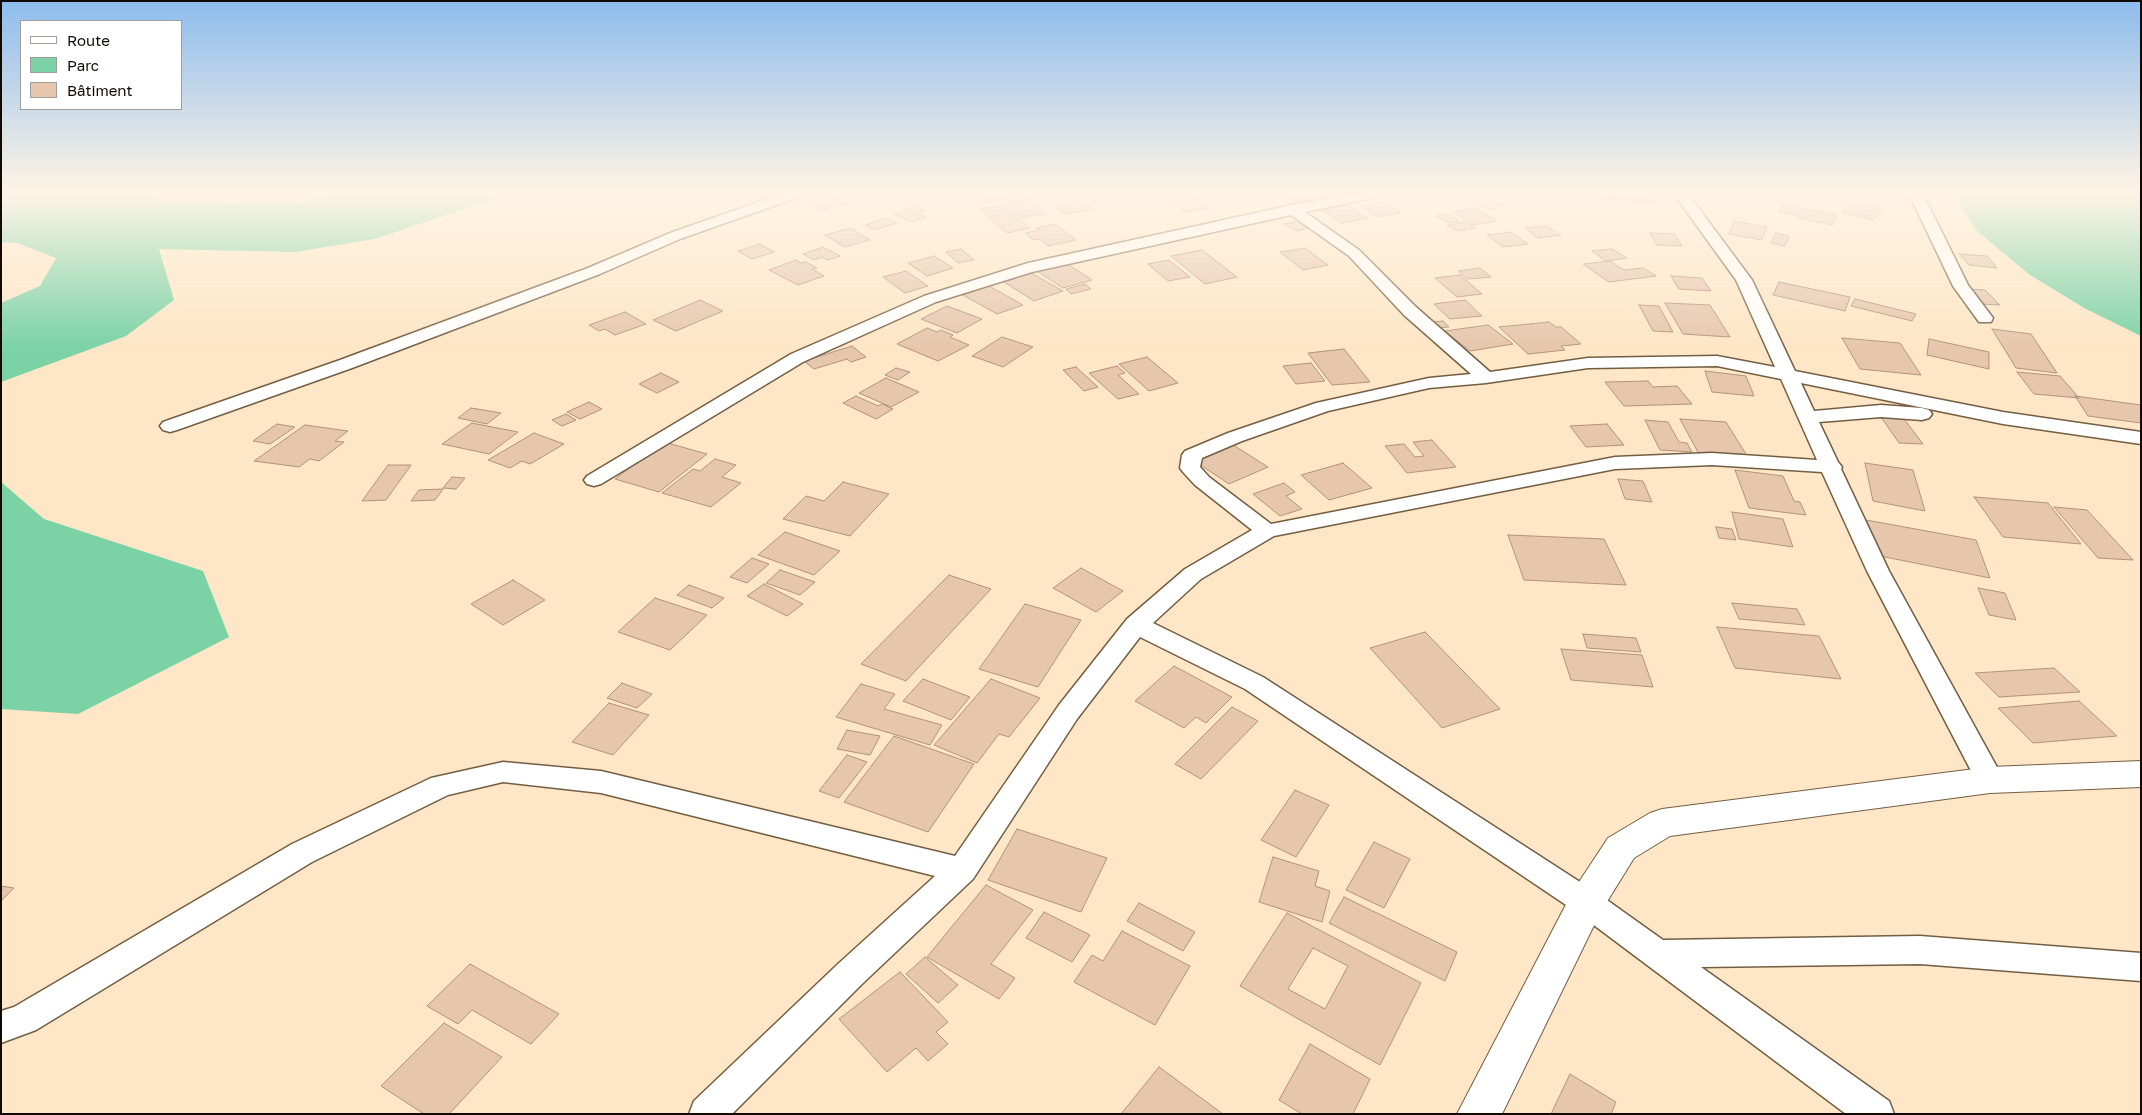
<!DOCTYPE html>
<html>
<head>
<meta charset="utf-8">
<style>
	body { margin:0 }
	#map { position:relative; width:2142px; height:1115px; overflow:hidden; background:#fee6c6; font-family:"Golos Text",sans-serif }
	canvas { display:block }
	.frame { position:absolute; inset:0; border:2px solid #120a02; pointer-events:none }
	.legend { position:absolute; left:20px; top:20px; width:162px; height:90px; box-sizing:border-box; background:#fff; border:1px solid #a09d9a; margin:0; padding:6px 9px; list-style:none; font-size:15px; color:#120a02 }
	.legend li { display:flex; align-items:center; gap:10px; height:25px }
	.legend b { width:25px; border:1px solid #a09d9a }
</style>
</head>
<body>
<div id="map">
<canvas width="2142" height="1115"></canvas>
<div class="frame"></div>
<ul class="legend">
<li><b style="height:6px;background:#fff"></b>Route</li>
<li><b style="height:14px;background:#7ad2a5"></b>Parc</li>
<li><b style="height:14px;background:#e6c6ad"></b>Bâtiment</li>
</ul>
</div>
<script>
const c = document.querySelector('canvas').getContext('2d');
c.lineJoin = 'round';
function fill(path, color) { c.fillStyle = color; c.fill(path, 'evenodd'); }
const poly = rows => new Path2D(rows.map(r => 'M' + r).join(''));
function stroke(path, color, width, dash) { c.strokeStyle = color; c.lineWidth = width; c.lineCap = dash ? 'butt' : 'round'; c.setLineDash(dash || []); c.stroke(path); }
fill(poly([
	[1,194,158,194,159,204,300,202,329,194,508,194,375,239,295,252,159,249,174,300,126,336,1,382,1,303,40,286,56,258,17,243,1,242],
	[1954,194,2141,194,2141,336,2086,309,2030,275,1976,230],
	[1,482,44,519,203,571,229,637,78,714,1,709]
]), '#7ad2a5');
const building = poly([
	[1027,194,1033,199,1010,203,1004,197,1027,194],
	[1205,194,1237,194,1212,198,1205,194],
	[1284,194,1304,194,1311,200,1295,202,1284,194],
	[1595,194,1611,194,1619,199,1605,201,1595,194],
	[1612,194,1645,194,1648,196,1620,199,1612,194],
	[996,196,1001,199,985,203,980,201,996,196],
	[1195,198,1209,208,1186,212,1173,203,1195,198],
	[1646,198,1654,203,1639,204,1630,199,1646,198],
	[840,199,847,204,820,210,814,205,840,199],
	[1031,200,1047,214,1022,218,1006,205,1031,200],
	[1082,201,1093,209,1064,214,1053,206,1082,201],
	[1492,201,1504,205,1491,209,1479,205,1492,201],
	[1385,202,1401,213,1377,217,1361,206,1385,202],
	[1853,202,1885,210,1873,220,1841,212,1853,202],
	[1783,203,1799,206,1796,215,1779,212,1783,203],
	[1002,205,1030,228,1007,233,979,209,1002,205],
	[1348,205,1368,218,1341,223,1321,210,1348,205],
	[916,206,926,211,918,214,926,217,913,222,894,214,916,206],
	[1475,208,1497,221,1473,225,1452,212,1475,208],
	[1802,208,1837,214,1833,225,1798,218,1802,208],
	[1448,214,1459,221,1448,223,1436,216,1448,214],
	[887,218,897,223,875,230,865,225,887,218],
	[1296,221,1309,228,1297,231,1284,224,1296,221],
	[1734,221,1767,227,1762,240,1729,234,1734,221],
	[1465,222,1475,228,1457,231,1447,225,1465,222],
	[1055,224,1076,240,1048,246,1040,239,1033,240,1025,233,1040,230,1036,228,1055,224],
	[1547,226,1561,235,1538,238,1525,228,1547,226],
	[851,228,870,240,844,247,825,235,851,228],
	[1511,232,1528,244,1503,247,1487,235,1511,232],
	[1650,233,1675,234,1682,246,1657,245,1650,233],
	[1776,233,1789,236,1785,246,1771,243,1776,233],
	[760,244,774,252,752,259,738,251,760,244],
	[823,247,840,256,828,260,822,257,814,260,803,254,823,247],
	[1305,248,1328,265,1303,270,1280,252,1305,248],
	[961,249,974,260,958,263,946,252,961,249],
	[1612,249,1627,258,1606,261,1592,251,1612,249],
	[1202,250,1237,277,1205,284,1171,256,1202,250],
	[1959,254,1987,256,1997,268,1969,265,1959,254],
	[934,256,953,268,927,276,908,263,934,256],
	[796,260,801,263,806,262,817,268,812,269,824,276,798,285,769,270,796,260],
	[1169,260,1190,277,1168,281,1148,264,1169,260],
	[1610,261,1624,270,1643,268,1656,276,1609,282,1583,264,1610,261],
	[1066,263,1092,280,1063,288,1037,271,1066,263],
	[1480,268,1491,277,1468,279,1458,271,1480,268],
	[906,271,928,286,905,293,883,277,906,271],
	[1031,273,1063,291,1034,301,1004,282,1031,273],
	[1460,275,1482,294,1457,297,1435,278,1460,275],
	[1671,276,1702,278,1711,291,1679,289,1671,276],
	[1779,282,1850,297,1845,311,1773,295,1779,282],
	[1085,284,1091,289,1071,294,1066,289,1085,284],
	[989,286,1023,305,997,314,963,295,989,286],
	[1967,289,1985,290,2000,305,1981,304,1967,289],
	[1855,299,1916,314,1912,321,1851,306,1855,299],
	[700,300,723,311,676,331,653,320,700,300],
	[1465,300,1482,316,1450,319,1434,304,1465,300],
	[1665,303,1710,305,1730,337,1683,334,1665,303],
	[1639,305,1659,306,1673,332,1653,331,1639,305],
	[947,306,982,319,957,333,921,319,947,306],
	[625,312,646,324,615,335,605,329,599,331,589,325,625,312],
	[1443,321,1449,327,1438,328,1432,322,1443,321],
	[1549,322,1556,327,1561,327,1581,344,1561,346,1565,350,1528,354,1499,327,1549,322],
	[1488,325,1513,344,1470,351,1445,331,1488,325],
	[927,328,937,332,941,330,953,335,950,337,969,345,938,361,897,344,927,328],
	[1992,329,2031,334,2057,373,2016,368,1992,329],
	[1002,337,1033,347,1003,367,972,356,1002,337],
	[1842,338,1900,343,1921,375,1860,369,1842,338],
	[1929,339,1989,352,1989,369,1927,355,1929,339],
	[852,346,866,357,851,362,847,359,814,369,804,361,852,346],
	[1344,349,1370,382,1332,385,1308,353,1344,349],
	[1147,357,1178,383,1149,391,1119,364,1147,357],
	[1311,363,1325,381,1296,384,1283,366,1311,363],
	[1117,366,1125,373,1118,375,1139,394,1118,399,1089,373,1117,366],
	[1076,367,1098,387,1084,391,1063,370,1076,367],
	[896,368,910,372,898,380,885,375,896,368],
	[1705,371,1746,376,1754,396,1712,392,1705,371],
	[2017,372,2060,376,2079,398,2034,394,2017,372],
	[661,373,679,382,657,393,639,384,661,373],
	[886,378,919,392,891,407,859,393,886,378],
	[1648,381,1653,387,1677,386,1692,404,1624,406,1605,382,1648,381],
	[856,396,878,406,882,404,893,409,876,419,843,403,856,396],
	[2075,396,2141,405,2141,423,2088,416,2075,396],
	[589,402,602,409,580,419,567,412,589,402],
	[471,408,501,413,487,424,458,418,471,408],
	[566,414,576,420,562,426,552,420,566,414],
	[1881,417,1904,419,1923,444,1899,443,1881,417],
	[1680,419,1726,422,1749,459,1700,456,1680,419],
	[1645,420,1668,422,1679,442,1687,443,1692,452,1660,450,1645,420],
	[472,423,518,432,489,454,442,444,472,423],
	[277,424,295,427,270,444,253,441,277,424],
	[1607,424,1624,445,1586,447,1570,426,1607,424],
	[305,425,348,431,335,441,344,442,319,461,310,459,299,467,254,461,305,425],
	[534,433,564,444,530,464,522,461,510,468,488,460,534,433],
	[1432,440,1456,467,1407,473,1385,446,1404,444,1415,457,1424,456,1413,442,1432,440],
	[664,442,707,454,659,492,615,479,664,442],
	[1230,443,1268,467,1229,484,1193,460,1230,443],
	[715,459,736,465,722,477,741,483,711,507,662,493,693,469,700,471,715,459],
	[1343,463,1372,488,1329,500,1301,475,1343,463],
	[1865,463,1913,470,1925,511,1873,501,1865,463],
	[388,465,411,465,386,500,362,501,388,465],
	[1735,470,1783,476,1794,501,1800,502,1806,515,1749,508,1735,470],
	[452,477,465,478,456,489,443,488,452,477],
	[1618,479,1643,481,1652,502,1625,499,1618,479],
	[843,482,889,494,850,536,783,519,806,496,824,501,843,482],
	[1284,483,1295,492,1286,496,1302,509,1280,516,1253,494,1284,483],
	[443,489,435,500,411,501,419,490,443,489],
	[1974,497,2048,503,2081,544,2003,537,1974,497],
	[2054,507,2087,510,2133,560,2098,558,2054,507],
	[1732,512,1783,519,1793,547,1739,539,1732,512],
	[1866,520,1976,540,1990,578,1875,555,1866,520],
	[1716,527,1732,529,1736,540,1719,538,1716,527],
	[785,532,840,551,814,575,758,555,785,532],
	[1508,535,1604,539,1626,585,1524,580,1508,535],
	[752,558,769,564,747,583,730,577,752,558],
	[1081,568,1123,591,1096,612,1053,588,1081,568],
	[780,570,815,582,800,595,766,583,780,570],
	[949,575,991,589,906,681,861,664,949,575],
	[513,580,545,600,503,625,471,604,513,580],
	[764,584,803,604,787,616,747,596,764,584],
	[689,585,724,598,712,608,677,595,689,585],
	[1978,588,2005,593,2016,620,1989,615,1978,588],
	[655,598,707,615,670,650,618,632,655,598],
	[1732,603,1797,609,1805,625,1739,619,1732,603],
	[1025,604,1081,620,1038,687,979,669,1025,604],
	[1717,627,1819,636,1841,679,1735,668,1717,627],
	[1425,632,1500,709,1442,728,1370,648,1425,632],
	[1583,634,1636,638,1641,652,1587,648,1583,634],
	[1561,649,1642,655,1653,687,1571,680,1561,649],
	[1174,666,1232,697,1206,723,1196,717,1184,728,1135,701,1174,666],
	[2054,668,2080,692,1999,697,1975,673,2054,668],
	[923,679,970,697,951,720,903,701,923,679],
	[991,679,1040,698,1009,737,999,734,977,763,934,745,991,679],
	[622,683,652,694,637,708,607,698,622,683],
	[861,684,895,694,884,709,942,725,930,745,836,717,861,684],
	[2079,701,2117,736,2033,743,1998,708,2079,701],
	[609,703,649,715,613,755,572,742,609,703],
	[1232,707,1258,721,1201,779,1175,764,1232,707],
	[847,730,880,736,870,755,837,749,847,730],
	[894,736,974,764,928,832,844,802,894,736],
	[847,755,867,762,839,798,819,791,847,755],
	[1295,790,1329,805,1296,857,1261,840,1295,790],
	[1017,829,1107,858,1081,912,988,880,1017,829],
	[1374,842,1410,859,1384,908,1346,890,1374,842],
	[1273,857,1319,871,1315,886,1330,891,1322,922,1259,902,1273,857],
	[986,885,1033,910,991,964,1015,978,999,999,927,957,986,885],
	[1,886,14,888,1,901,1,886],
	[1344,897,1457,952,1445,981,1329,923,1344,897],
	[1139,903,1195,932,1183,951,1127,921,1139,903],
	[1044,912,1090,935,1072,962,1026,938,1044,912],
	[1287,913,1421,983,1380,1065,1240,986,1287,913],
	[1313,948,1348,966,1325,1009,1288,989,1313,948],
	[1122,931,1190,966,1155,1025,1074,982,1092,955,1103,961,1122,931],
	[925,957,958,985,938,1003,906,974,925,957],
	[470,964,559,1014,531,1044,472,1010,458,1024,427,1006,470,964],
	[900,972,948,1022,936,1032,948,1044,928,1061,916,1048,887,1072,839,1019,900,972],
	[444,1023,502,1057,449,1114,424,1114,381,1086,444,1023],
	[1310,1044,1370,1079,1353,1114,1302,1114,1279,1100,1310,1044],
	[1159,1067,1223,1114,1121,1114,1159,1067],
	[1570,1074,1616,1102,1611,1114,1551,1114,1570,1074]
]);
fill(building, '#e6c6ad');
stroke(building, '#b1937b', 1);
const street = poly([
	[781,194,801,194,799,197,680,239,600,274,352,368,177,430,170,432,163,430,160,426,163,422,340,360,588,268,670,233,781,194],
	[1351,194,1378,194,1371,198,1305,212,1359,250,1416,307,1490,372,1588,358,1717,356,1775,367,1736,280,1674,194,1688,194,1752,280,1795,371,2003,412,2141,432,2141,444,2003,424,1801,383,1814,411,1881,405,1922,408,1929,410,1932,414,1929,418,1922,420,1881,417,1819,422,1838,462,1842,467,1841,469,1889,571,2004,780,2000,788,1990,791,1980,788,1867,571,1822,472,1712,465,1615,469,1274,536,1201,579,1153,623,1263,677,1597,893,1663,940,1920,936,2141,953,2141,981,1920,964,1701,967,1889,1101,1894,1114,1846,1114,1575,911,1245,689,1140,637,1077,719,973,879,862,984,732,1114,689,1114,694,1101,838,964,935,876,601,793,503,782,448,795,312,862,36,1030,1,1043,1,1011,14,1007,292,844,431,778,503,762,601,771,955,856,1059,705,1127,619,1185,569,1252,530,1195,485,1183,472,1180,468,1182,455,1185,451,1228,433,1316,403,1429,378,1471,374,1404,315,1349,256,1291,215,1032,272,936,302,803,362,601,484,594,486,587,484,584,480,587,476,791,354,924,296,1028,263,1292,205,1351,194],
	[1717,366,1781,379,1817,460,1712,453,1615,457,1271,524,1209,477,1200,467,1202,458,1242,441,1328,411,1429,388,1486,383,1588,368,1717,366],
	[1909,194,1923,194,1968,285,1993,318,1991,322,1979,322,1953,286,1909,194]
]);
const secondary = poly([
	[2141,761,2141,787,1990,793,1670,836,1634,858,1600,913,1502,1114,1457,1114,1573,891,1608,838,1650,813,1662,809,1990,767,2141,761]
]);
stroke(street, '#735e42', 3);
stroke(secondary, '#735e42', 2);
fill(street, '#fff');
fill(secondary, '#fff');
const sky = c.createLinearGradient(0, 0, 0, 350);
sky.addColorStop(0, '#8dbced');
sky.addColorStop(0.55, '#fff4e5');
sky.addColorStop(1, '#fff4e500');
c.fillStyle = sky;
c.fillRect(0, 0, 2142, 350);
</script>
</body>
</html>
